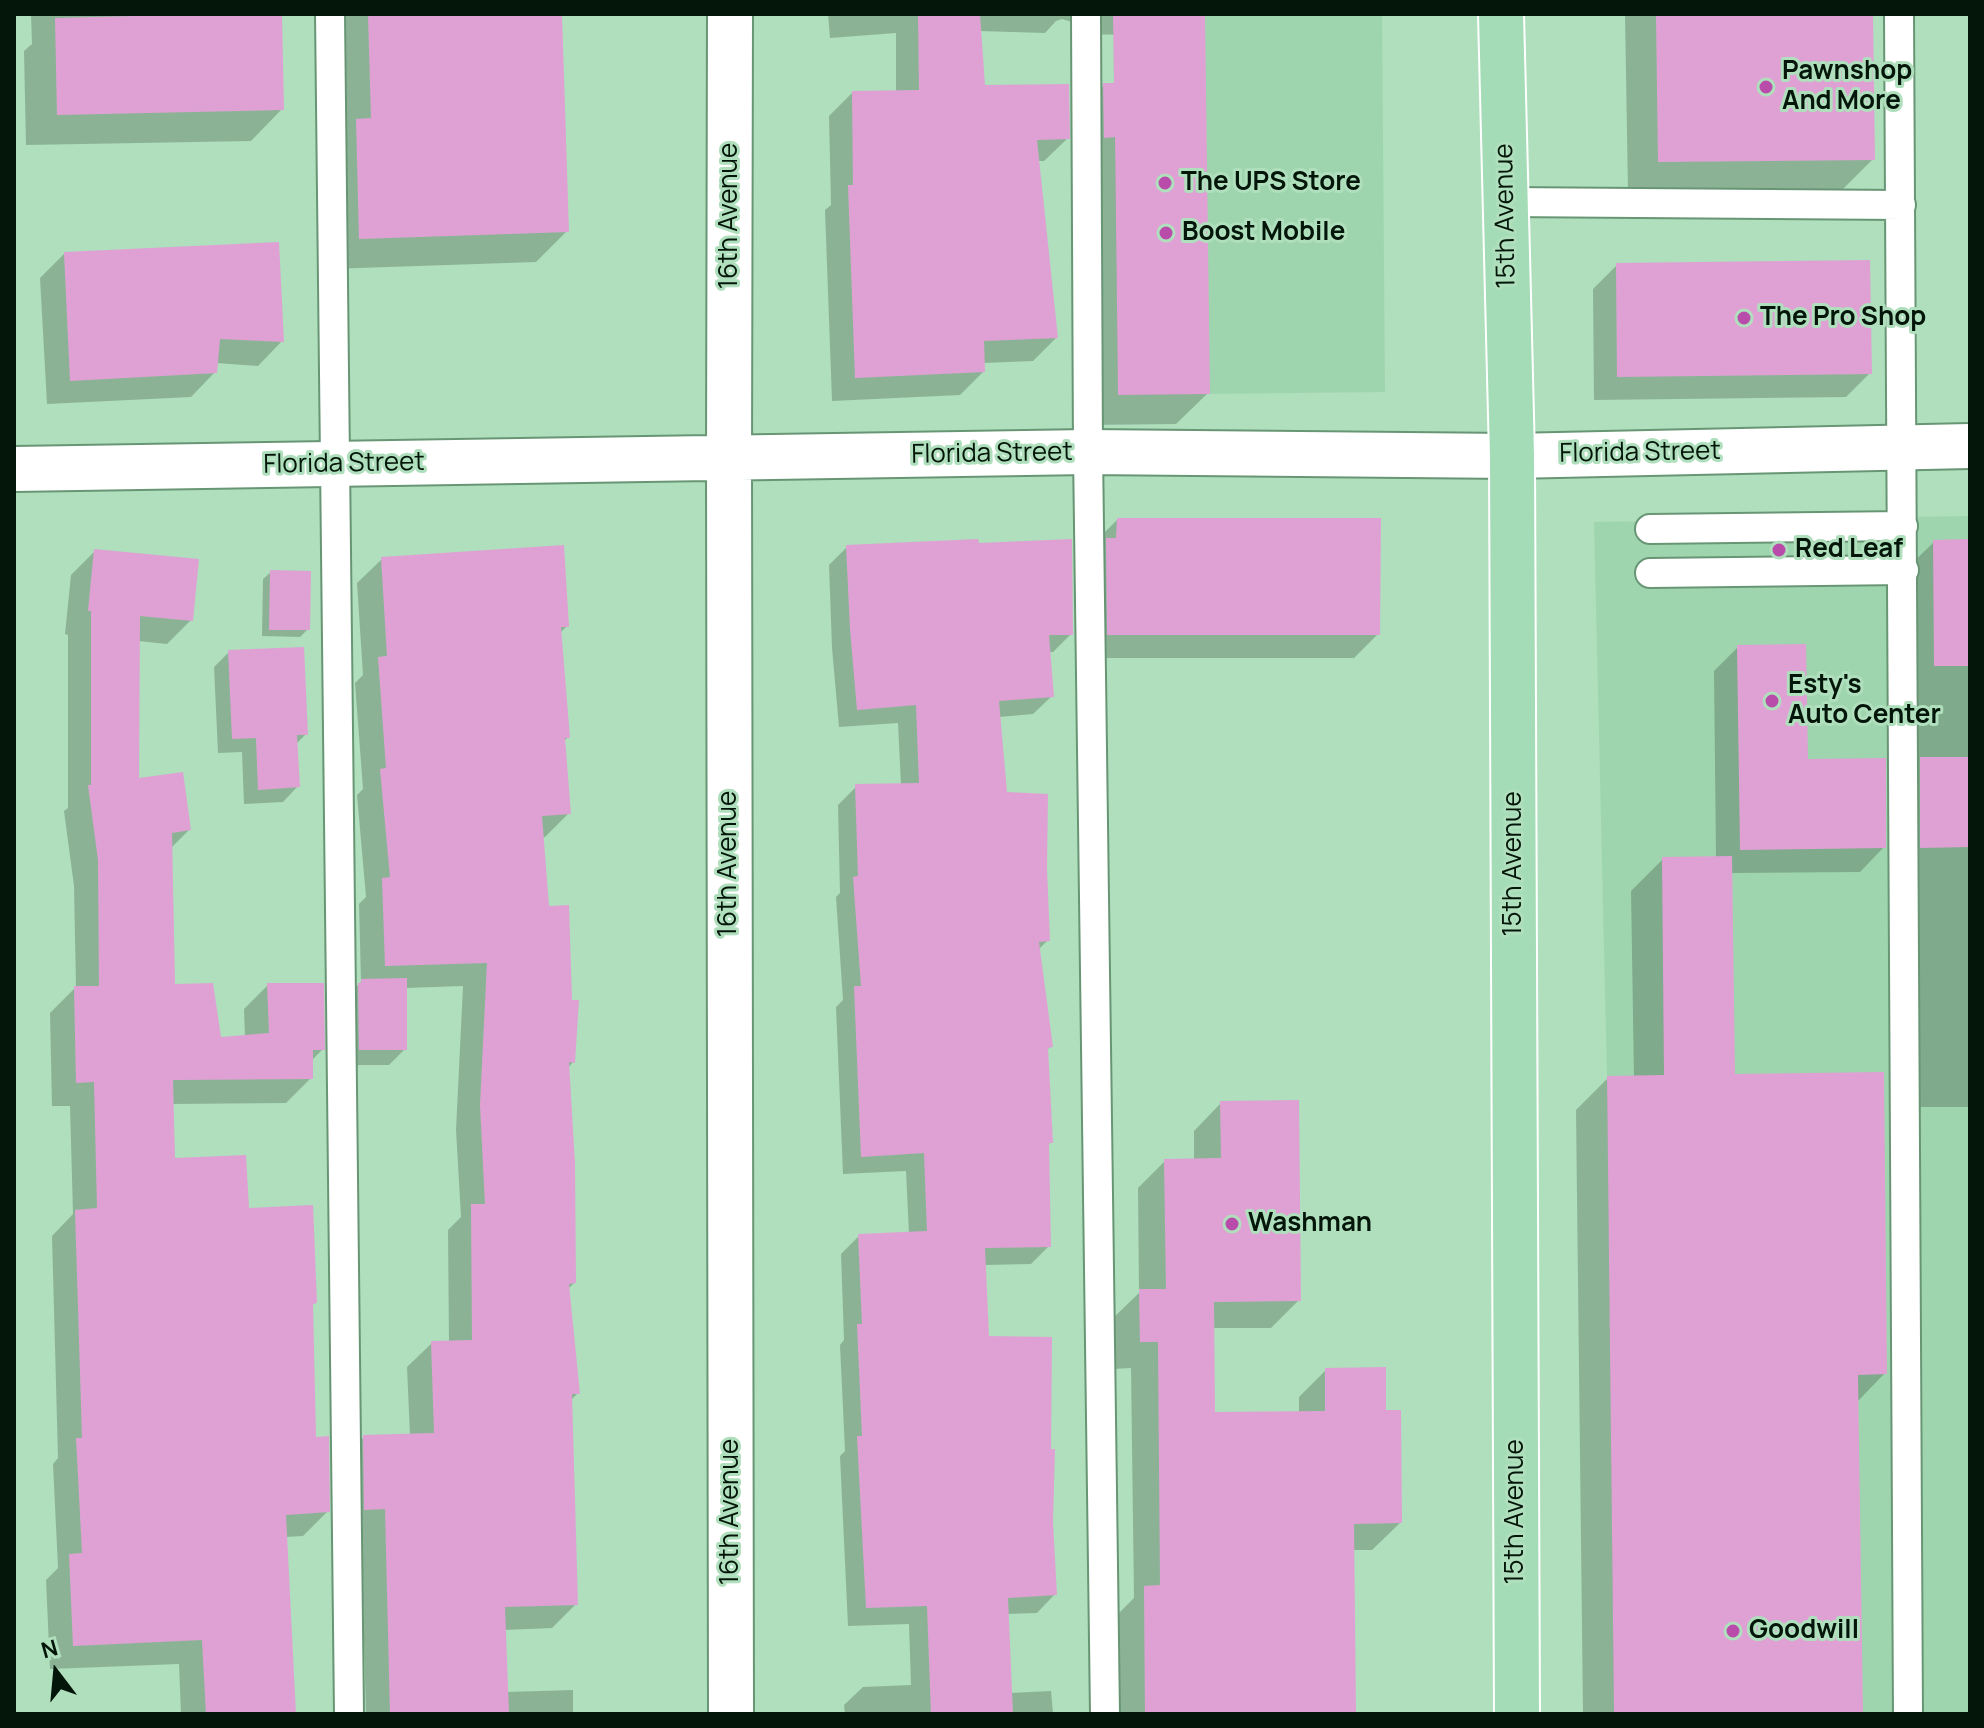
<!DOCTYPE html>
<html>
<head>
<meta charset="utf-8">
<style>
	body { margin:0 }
	#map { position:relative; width:1984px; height:1728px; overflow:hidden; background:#afdfbc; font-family:Manrope,sans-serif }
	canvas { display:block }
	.frame { position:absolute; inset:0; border:16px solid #041509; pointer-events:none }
	.north { position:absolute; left:16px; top:1632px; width:80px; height:80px; -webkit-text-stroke:6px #afdfbc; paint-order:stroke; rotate:344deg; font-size:22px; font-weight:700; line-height:32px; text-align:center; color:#041509 }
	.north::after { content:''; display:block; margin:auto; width:28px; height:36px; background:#041509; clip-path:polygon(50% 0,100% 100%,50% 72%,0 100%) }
</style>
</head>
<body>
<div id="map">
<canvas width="1984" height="1728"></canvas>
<div class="frame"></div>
<div class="north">N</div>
</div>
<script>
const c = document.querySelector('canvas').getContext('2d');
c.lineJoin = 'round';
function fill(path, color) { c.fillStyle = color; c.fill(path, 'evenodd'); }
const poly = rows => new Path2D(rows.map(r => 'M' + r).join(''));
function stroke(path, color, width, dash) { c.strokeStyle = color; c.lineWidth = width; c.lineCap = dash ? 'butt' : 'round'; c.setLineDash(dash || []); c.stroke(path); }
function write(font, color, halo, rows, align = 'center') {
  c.font = font + ' Manrope,sans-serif'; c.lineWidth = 6; c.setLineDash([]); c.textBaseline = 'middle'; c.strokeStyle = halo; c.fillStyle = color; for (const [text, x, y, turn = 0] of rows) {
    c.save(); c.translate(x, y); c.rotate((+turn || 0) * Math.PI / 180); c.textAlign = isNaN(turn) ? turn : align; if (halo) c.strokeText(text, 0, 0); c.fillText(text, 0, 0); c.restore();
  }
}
fill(poly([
	[1113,14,1382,14,1385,392,1118,395],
	[1970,516,1970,1714,1614,1714,1607,1076,1594,522]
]), '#9fd5ae');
fill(poly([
	[31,14,280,14,282,109,251,141,26,145,24,51,32,44],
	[336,14,560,14,567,231,536,262,329,269],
	[828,14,1201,14,1180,36,1079,34,1072,22,1062,19,1056,21,1045,33,979,31,983,87,1068,138,1044,161,1037,161,1056,338,1033,361,983,363,983,372,960,395,832,401,825,210,831,205,829,116,852,93,896,92,896,33,830,38],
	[1625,14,1871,14,1873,159,1842,190,1628,193],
	[1104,85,1208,393,1176,424,1087,425,1073,117],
	[64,254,282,341,258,366,216,363,215,372,191,397,47,404,40,278],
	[1617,265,1870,373,1846,397,1594,400,1593,289],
	[1117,520,1378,634,1354,658,1084,658,1093,544],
	[1970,541,1970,1107,1909,1107,1902,573,1934,542],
	[847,547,1071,634,1053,652,1049,652,1052,696,1033,714,999,717,1005,794,1045,869,1048,940,1038,950,1050,1047,1046,1051,1051,1142,1048,1145,1049,1246,1031,1264,984,1265,987,1338,1051,1522,1055,1594,1037,1613,1006,1614,1010,1693,1051,1691,1053,1714,845,1714,844,1705,863,1687,911,1685,909,1624,848,1626,840,1456,845,1451,840,1345,844,1340,841,1254,859,1236,909,1234,906,1171,843,1174,836,1007,843,1000,836,897,840,893,838,805,857,786,901,785,898,723,839,727,832,648,829,565],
	[95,551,191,620,167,644,138,641,137,781,189,830,170,849,173,986,220,1039,245,1037,244,1009,268,985,323,1049,311,1061,311,1078,286,1103,172,1104,173,1161,247,1210,315,1303,311,1306,314,1439,328,1511,303,1536,285,1537,294,1714,181,1714,179,1664,50,1669,46,1580,58,1568,53,1464,58,1458,52,1236,73,1214,70,1106,52,1106,50,1013,76,987,74,886,64,811,68,808,68,635,65,634,71,575],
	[382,559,567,626,560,633,568,737,563,742,569,813,545,837,542,838,547,908,573,1062,568,1068,574,1283,568,1289,578,1393,570,1401,576,1604,552,1628,504,1630,507,1692,573,1690,573,1714,366,1714,361,1532,340,1533,340,1462,364,1437,410,1436,407,1367,432,1343,449,1343,448,1230,461,1217,456,1130,463,986,405,988,405,1049,389,1065,343,1065,346,997,361,982,359,904,366,897,357,795,363,789,355,683,363,675,357,583],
	[271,572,308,629,300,637,262,636,263,579],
	[1738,647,1806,761,1884,847,1860,872,1730,873,1733,1076,1885,1373,1857,1402,1861,1714,1583,1714,1576,1110,1608,1078,1634,1078,1631,891,1663,859,1716,858,1714,671],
	[229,652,306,734,296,744,298,786,283,802,244,804,242,752,218,753,214,667],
	[1221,1103,1299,1300,1271,1328,1212,1328,1213,1414,1299,1413,1299,1397,1326,1370,1384,1412,1400,1523,1372,1550,1353,1550,1354,1714,1118,1714,1117,1615,1134,1598,1131,1368,1113,1369,1112,1319,1139,1293,1138,1188,1165,1161,1194,1160,1194,1131]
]), '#0003');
fill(poly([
	[214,14,282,14,284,110,57,115,55,18],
	[368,14,562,14,569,232,359,239,356,119,371,118],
	[918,14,980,14,985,85,1069,84,1070,139,1037,140,1058,338,984,341,985,372,855,378,848,185,853,185,852,91,919,90],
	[1113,14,1205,14,1210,394,1118,395,1115,137,1104,138,1103,83,1114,83],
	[1656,14,1873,14,1875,160,1658,162],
	[279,242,284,342,220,339,217,373,70,381,64,252],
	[1870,260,1872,374,1617,377,1616,263],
	[1117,518,1381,518,1380,635,1107,635,1106,538,1116,538],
	[978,539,979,543,1072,539,1073,635,1049,635,1054,697,999,701,1007,792,1048,794,1047,869,1050,941,1039,942,1053,1047,1048,1048,1053,1143,1049,1143,1051,1247,985,1248,989,1336,1052,1337,1051,1449,1055,1449,1053,1522,1057,1595,1008,1598,1013,1714,931,1714,927,1606,866,1608,857,1436,862,1436,857,1324,862,1324,858,1234,927,1231,924,1153,861,1157,854,986,861,986,853,877,858,876,855,784,919,783,916,705,857,710,850,629,846,545],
	[1970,539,1970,666,1934,666,1933,540],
	[564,545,569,627,561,627,570,738,565,738,571,814,542,816,549,906,569,905,572,1000,579,1000,575,1063,569,1062,575,1163,576,1283,569,1284,580,1394,572,1394,578,1605,505,1607,509,1714,390,1714,385,1509,364,1510,363,1435,434,1433,431,1341,472,1340,471,1204,485,1204,480,1105,487,963,385,966,382,878,390,877,380,769,386,768,378,657,387,656,381,557],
	[94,549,199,559,193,621,140,616,139,778,183,772,191,830,172,833,175,984,213,983,221,1037,269,1033,267,983,324,983,325,1050,313,1050,313,1079,173,1080,175,1158,246,1155,249,1208,313,1205,317,1303,313,1304,316,1437,329,1436,330,1512,286,1515,296,1714,206,1714,202,1640,73,1646,69,1554,82,1553,76,1438,82,1438,75,1210,97,1208,94,1082,76,1083,74,986,99,986,98,860,88,785,91,785,91,611,88,611],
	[270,570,311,571,310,630,269,630],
	[1806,644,1808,759,1886,758,1886,848,1740,850,1737,645],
	[304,647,308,735,297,735,300,787,258,790,256,738,232,739,228,650],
	[1920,757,1970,757,1970,847,1920,848],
	[1732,856,1735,1074,1884,1072,1887,1374,1858,1375,1863,1714,1614,1714,1607,1076,1664,1075,1662,857],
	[407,978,407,1050,359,1050,358,983,361,983,361,979],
	[1299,1100,1301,1301,1214,1302,1215,1412,1325,1411,1325,1368,1386,1367,1386,1410,1401,1410,1402,1523,1354,1524,1356,1714,1145,1714,1144,1586,1160,1585,1158,1342,1140,1342,1139,1289,1166,1289,1164,1159,1221,1158,1220,1101]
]), '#dfa1d4');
const service = poly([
	[330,14,349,1714],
	[1086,14,1088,452,1105,1714],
	[1899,14,1908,1714],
	[1506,202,1901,205],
	[1650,529,1903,526],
	[1650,573,1904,570]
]);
const minor = poly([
	[730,14,729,459,731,1714],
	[14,469,1088,452,1512,456]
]);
const tertiary = poly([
	[1512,456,1970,446]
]);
const primary = poly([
	[1501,14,1512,456,1517,1714]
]);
stroke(service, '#689675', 32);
stroke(minor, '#689675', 48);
stroke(tertiary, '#689675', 48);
stroke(primary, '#fff', 48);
stroke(service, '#fff', 28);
stroke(minor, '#fff', 44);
stroke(tertiary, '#fff', 44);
stroke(primary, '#a3dcb6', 44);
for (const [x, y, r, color] of [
	[1766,87,8,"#b94baa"],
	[1165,183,8,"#b94baa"],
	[1166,233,8,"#b94baa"],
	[1744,318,8,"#b94baa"],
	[1779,550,8,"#b94baa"],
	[1772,701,8,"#b94baa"],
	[1232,1224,8,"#b94baa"],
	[1733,1631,8,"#b94baa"]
]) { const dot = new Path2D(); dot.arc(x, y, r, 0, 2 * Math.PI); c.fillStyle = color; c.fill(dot); stroke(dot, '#afdfbc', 3); }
write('bold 26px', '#041509', '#afdfbc', [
	["Pawnshop",1782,72],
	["And More",1782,102],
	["The UPS Store",1181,183],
	["Boost Mobile",1182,233],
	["The Pro Shop",1760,318],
	["Red Leaf",1795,550],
	["Esty's",1788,686],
	["Auto Center",1788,716],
	["Washman",1248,1224],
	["Goodwill",1749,1631]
], 'left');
write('26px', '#041509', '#afdfbc', [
	["16th Avenue",730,216,-90],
	["15th Avenue",1506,216,-91],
	["Florida Street",1640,453,-1],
	["Florida Street",992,454,-1],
	["Florida Street",344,464,-1],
	["16th Avenue",729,864,-90],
	["15th Avenue",1514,864,-90],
	["16th Avenue",731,1512,-90],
	["15th Avenue",1516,1512,-90]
]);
</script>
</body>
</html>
